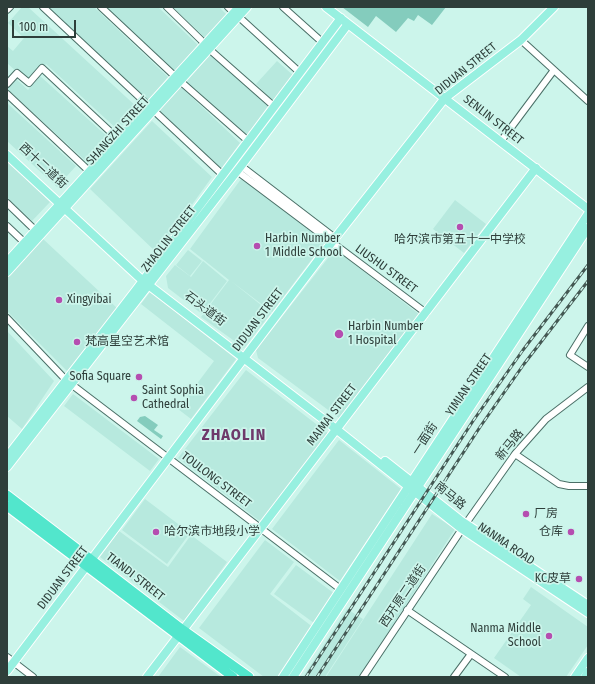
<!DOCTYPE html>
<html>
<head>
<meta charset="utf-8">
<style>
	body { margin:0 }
	#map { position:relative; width:595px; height:684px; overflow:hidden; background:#ccf5eb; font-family:"Fira Sans Condensed",sans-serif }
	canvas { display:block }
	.frame { position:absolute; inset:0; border:8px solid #2e3e3a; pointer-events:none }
	.scale { position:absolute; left:12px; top:20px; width:64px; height:18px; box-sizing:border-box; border:2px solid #2e3e3a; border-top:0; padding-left:5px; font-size:12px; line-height:14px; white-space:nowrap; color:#2e3e3a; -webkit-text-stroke:3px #ccf5eb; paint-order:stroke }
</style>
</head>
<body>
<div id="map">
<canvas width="595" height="684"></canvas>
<div class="frame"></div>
<div class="scale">100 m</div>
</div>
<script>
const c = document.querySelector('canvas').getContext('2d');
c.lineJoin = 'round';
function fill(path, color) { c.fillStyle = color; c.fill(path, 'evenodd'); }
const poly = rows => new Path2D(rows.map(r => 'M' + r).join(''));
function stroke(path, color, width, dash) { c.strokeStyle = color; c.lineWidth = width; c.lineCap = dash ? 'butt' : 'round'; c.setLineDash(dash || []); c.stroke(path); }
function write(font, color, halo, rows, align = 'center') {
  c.font = font + ' "Fira Sans Condensed","Noto Sans SC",sans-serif'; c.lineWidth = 3.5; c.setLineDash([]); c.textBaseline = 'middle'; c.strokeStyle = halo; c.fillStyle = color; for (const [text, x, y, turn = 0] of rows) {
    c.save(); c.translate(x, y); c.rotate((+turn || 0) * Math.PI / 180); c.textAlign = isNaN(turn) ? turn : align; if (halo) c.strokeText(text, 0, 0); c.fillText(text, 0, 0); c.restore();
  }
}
fill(poly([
	[22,7,28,7,138,108,118,130,46,64,29,83,7,63,7,46,13,51,24,38,8,23],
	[46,7,94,7,168,77,147,101],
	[105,7,158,7,198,45,175,71],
	[173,7,219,7,227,15,205,38],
	[212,53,268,106,247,135,186,82],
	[277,61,294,76,273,101,256,84],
	[40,76,110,139,88,163,7,89,15,78,28,90],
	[180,86,240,143,221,169,159,110],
	[7,103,76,166,57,187,7,141],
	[152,121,212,177,157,253,90,189],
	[7,161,50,202,32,221,7,198],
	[241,179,244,179,322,238,324,243,272,312,231,281,271,313,244,348,201,317,229,280,190,249],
	[455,200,486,224,464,253,433,229],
	[42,238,117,308,67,371,7,311,7,278],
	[188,250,202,261,190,276,176,265],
	[337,251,420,315,344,417,339,418,258,358,256,350,332,253],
	[203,261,227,281,202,314,168,288,166,276,175,265,191,277],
	[150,292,236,359,191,419,178,409,214,361,141,304],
	[7,331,54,381,22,429,7,416],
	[246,370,329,434,261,522,178,458],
	[73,394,159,459,150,471,64,406],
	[339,440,401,489,340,581,272,529],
	[145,499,190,533,167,564,122,530],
	[432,514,455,529,359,677,326,677],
	[119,531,168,567,191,535,227,562,184,621,100,557],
	[265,540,294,562,270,594,314,628,277,677,264,677,199,628],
	[296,565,335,594,314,623,274,594],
	[531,587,588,627,588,645,566,677,521,677,494,658,531,605,523,599],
	[347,609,363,619,325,677,303,677],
	[180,647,221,677,158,677]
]), '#b7e9de');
fill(poly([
	[342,7,446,7,432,25,418,15,414,21,408,18,396,32,376,16,368,27],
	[145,416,158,425,154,430,163,436,161,439,137,421,140,417]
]), '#84ccbd');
const minor = poly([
	[43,7,226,178],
	[101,7,180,81,255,147],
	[167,7,201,40,209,49,277,109],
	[228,7,307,79],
	[283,7,322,42],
	[7,10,10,7],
	[521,40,588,101],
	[7,84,17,73,29,83,42,68,118,139],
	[7,94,89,171],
	[501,141,554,70],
	[241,166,335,238],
	[237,171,426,313],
	[7,203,36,231],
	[7,226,25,243],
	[7,318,66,380],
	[588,326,570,355,588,367],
	[71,384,343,591],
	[515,454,559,484,569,486,588,486],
	[407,610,505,677],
	[7,657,33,677],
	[363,677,462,529,515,454,546,419,588,387],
	[454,677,471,654]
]);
const major = poly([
	[326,7,588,209],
	[7,155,142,280,336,429,462,529,588,613],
	[7,262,239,7],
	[7,272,247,7],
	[7,457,136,290,341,18],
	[385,461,460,520,588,605],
	[7,467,241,166,348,24],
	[7,671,335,238,445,98,521,40,554,7],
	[147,677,536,168],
	[283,677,588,214],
	[293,677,588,228],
	[575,677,588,658],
	[585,677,588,672]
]);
const highway = poly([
	[7,495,183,630,249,677],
	[7,506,233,677]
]);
stroke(minor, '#4a6f67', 8);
stroke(major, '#fff', 10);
stroke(highway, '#fff', 11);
stroke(minor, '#fff', 6);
stroke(major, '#97f0e0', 8);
stroke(highway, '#52e6cc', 9);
const rail = poly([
	[306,677,473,421,523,350,588,265],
	[317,677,480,427,524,364,588,281]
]);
stroke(rail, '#445853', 3);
stroke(rail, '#ccf5eb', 1.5, [4.5]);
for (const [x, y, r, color] of [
	[460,227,4,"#b54db0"],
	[257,246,4,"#b54db0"],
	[59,300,4,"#b54db0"],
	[339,334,5,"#b54db0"],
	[77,342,4,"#b54db0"],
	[139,377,4,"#b54db0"],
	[134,398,4,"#b54db0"],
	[526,514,4,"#b54db0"],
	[156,532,4,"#b54db0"],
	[571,532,4,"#b54db0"],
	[579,579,4,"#b54db0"],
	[549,636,4,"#b54db0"]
]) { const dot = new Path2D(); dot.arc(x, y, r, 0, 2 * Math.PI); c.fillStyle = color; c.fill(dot); stroke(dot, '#ccf5eb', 1.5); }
write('12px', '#2e3e3a', '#ccf5eb', [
	["DIDUAN STREET",466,69,-39],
	["SENLIN STREET",493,120,38],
	["SHANGZHI STREET",118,131,-48],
	["西十二道街",43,166,43],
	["ZHAOLIN STREET",169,239,-52],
	["LIUSHU STREET",386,269,36],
	["石头道街",205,309,37],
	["DIDUAN STREET",258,320,-53],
	["YIMIAN STREET",469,385,-56],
	["MAIMAI STREET",332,415,-53],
	["一面街",425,439,-57],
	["新马路",510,445,-51],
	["TOULONG STREET",216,480,37],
	["南马路",450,496,39],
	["NANMA ROAD",506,544,34],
	["TIANDI STREET",135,577,38],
	["DIDUAN STREET",63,578,-53],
	["西开原二道街",403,596,-56]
]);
write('12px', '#2e3e3a', '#ccf5eb', [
	["Harbin Number",265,239],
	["1 Middle School",265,253],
	["哈尔滨市第五十一中学校",460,240,"center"],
	["Xingyibai",67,300],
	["Harbin Number",348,327],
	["1 Hospital",348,341],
	["梵高星空艺术馆",85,342],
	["Sofia Square",131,377,"right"],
	["Saint Sophia",142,391],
	["Cathedral",142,405],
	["厂房",534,514],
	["哈尔滨市地段小学",164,532],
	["仓库",563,532,"right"],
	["KC皮草",571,579,"right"],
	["Nanma Middle",541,629,"right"],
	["School",541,643,"right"]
], 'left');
c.letterSpacing = '1px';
write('bold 16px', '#6e3a6b', '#ccf5eb', [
	["ZHAOLIN",234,436]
]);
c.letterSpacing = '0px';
</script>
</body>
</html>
